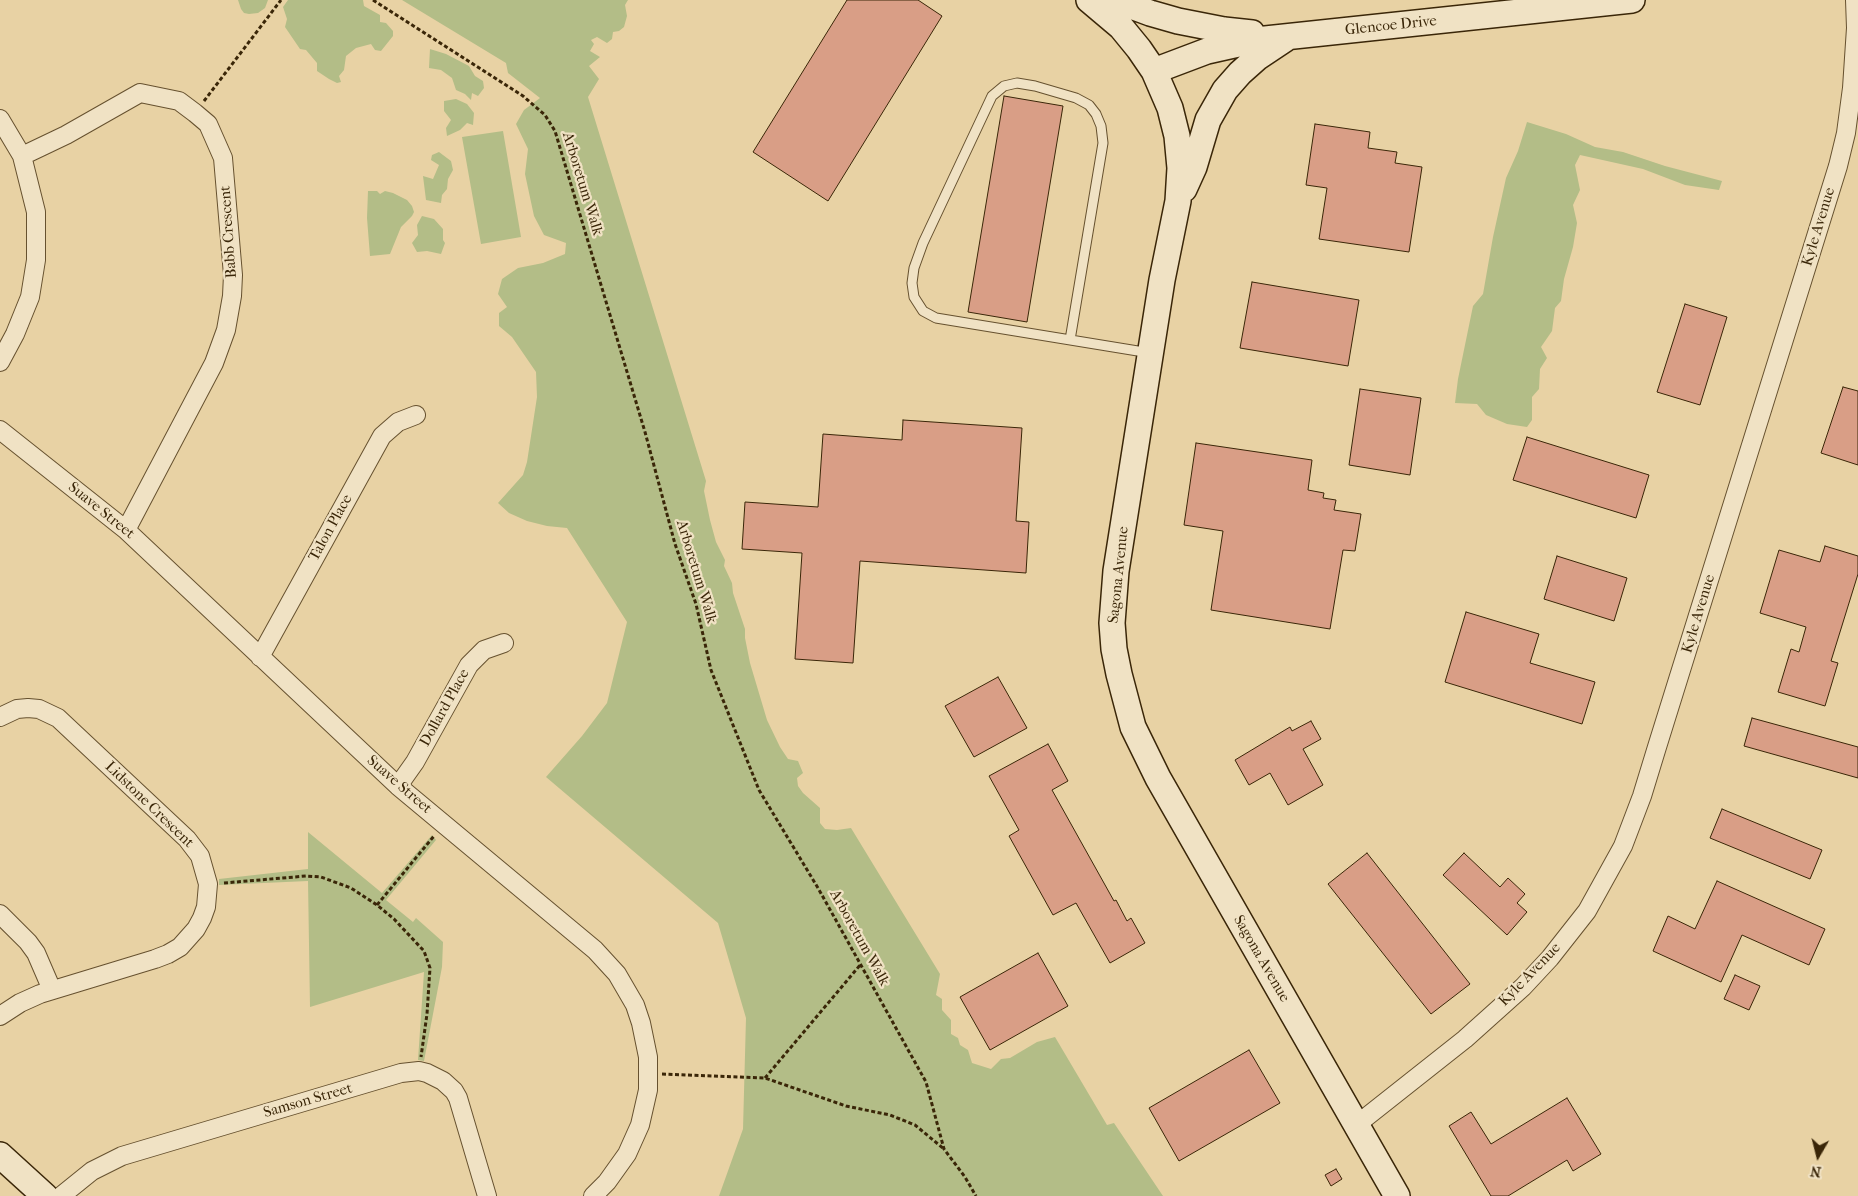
<!DOCTYPE html>
<html>
<head>
<meta charset="utf-8">
<style>
	body { margin:0 }
	#map { position:relative; width:1858px; height:1196px; overflow:hidden; background:#e8d2a4; font-family:"IM FELL French Canon",serif }
	canvas { display:block }
	.north { position:absolute; left:1793px; top:1131px; width:50px; height:50px; -webkit-text-stroke:4px #f0e2c4; paint-order:stroke; rotate:188deg; font-size:14px; font-weight:700; line-height:20px; text-align:center; color:#3a2608 }
	.north::after { content:''; display:block; margin:auto; width:18px; height:22px; background:#3a2608; clip-path:polygon(50% 0,100% 100%,50% 72%,0 100%) }
</style>
</head>
<body>
<div id="map">
<canvas width="1858" height="1196"></canvas>
<div class="north">N</div>
</div>
<script>
const c = document.querySelector('canvas').getContext('2d');
c.lineJoin = 'round';
function fill(path, color) { c.fillStyle = color; c.fill(path, 'evenodd'); }
const poly = rows => new Path2D(rows.map(r => 'M' + r).join(''));
function stroke(path, color, width, dash) { c.strokeStyle = color; c.lineWidth = width; c.lineCap = dash ? 'butt' : 'round'; c.setLineDash(dash || []); c.stroke(path); }
function write(font, color, halo, rows, align = 'center') {
  c.font = font + ' "IM FELL French Canon",serif'; c.lineWidth = 4.5; c.setLineDash([]); c.textBaseline = 'middle'; c.strokeStyle = halo; c.fillStyle = color; for (const [text, x, y, turn = 0] of rows) {
    c.save(); c.translate(x, y); c.rotate((+turn || 0) * Math.PI / 180); c.textAlign = isNaN(turn) ? turn : align; if (halo) c.strokeText(text, 0, 0); c.fillText(text, 0, 0); c.restore();
  }
}
fill(poly([
	[238,0,268,0,265,8,258,13,249,14,244,13,241,9],
	[288,0,363,0,364,6,380,15,380,22,386,23,393,31,393,36,381,51,375,50,371,44,356,48,346,56,344,70,339,76,341,82,337,83,329,79,317,71,317,63,306,50,300,49,285,27,287,19,283,7],
	[402,0,628,0,625,5,627,16,624,27,619,31,613,32,612,39,607,43,597,37,591,40,594,44,590,51,600,57,589,66,599,79,588,97,706,481,704,491,710,520,716,542,725,560,724,566,732,583,733,593,745,629,745,638,750,663,767,720,780,747,788,759,798,761,803,773,797,778,798,786,803,793,820,808,820,823,825,829,837,830,851,828,940,974,936,995,942,999,942,1010,951,1020,951,1034,958,1038,960,1045,968,1050,972,1063,991,1069,1001,1059,1010,1058,1037,1042,1055,1037,1107,1125,1114,1123,1163,1196,719,1196,743,1129,746,1018,718,923,546,777,582,736,607,703,627,622,567,528,547,526,527,521,509,513,498,503,523,475,527,462,537,397,536,372,512,337,499,326,499,313,507,307,498,294,502,279,518,268,543,263,565,254,566,243,544,235,534,216,525,174,528,149,516,124,524,110,540,98,508,73,506,63],
	[430,49,446,54,469,66,475,76,483,81,484,88,478,96,472,93,471,100,465,94,456,90,452,78,441,70,429,68],
	[456,99,467,104,474,113,473,125,467,123,460,130,447,136,446,128,451,120,444,111,444,101],
	[1527,122,1566,134,1595,147,1623,152,1665,166,1722,181,1719,190,1685,185,1643,169,1580,155,1575,165,1580,190,1573,205,1577,223,1573,247,1564,279,1561,301,1555,308,1552,331,1541,347,1547,358,1540,369,1539,389,1532,397,1532,420,1527,427,1507,424,1486,415,1477,404,1455,403,1458,379,1473,306,1483,294,1493,237,1506,178,1518,151],
	[503,131,521,237,481,244,462,137],
	[439,152,451,161,453,170,448,179,447,189,442,195,441,203,426,200,423,176,433,179,439,165,431,160,432,155],
	[368,191,377,191,380,194,385,191,393,193,407,200,412,206,414,212,412,216,401,227,390,254,370,256,367,218],
	[422,216,434,219,443,229,443,240,445,243,441,254,427,251,417,252,412,243,418,235,417,225],
	[308,832,382,893,432,835,436,840,386,900,413,922,416,918,443,942,442,967,424,1061,418,1060,424,972,310,1007,308,881,219,885,219,879,308,869]
]), '#b3bd87');
const building = poly([
	[847,0,918,0,942,16,828,201,753,152,847,0],
	[1004,96,1063,106,1027,322,968,312,1004,96],
	[1315,124,1370,132,1368,148,1397,152,1395,163,1422,167,1409,252,1319,239,1327,188,1306,185,1315,124],
	[1252,282,1359,300,1348,366,1240,348,1252,282],
	[1685,304,1727,317,1700,405,1657,392,1685,304],
	[1843,387,1858,391,1858,465,1821,453,1843,387],
	[1360,389,1421,398,1410,475,1349,465,1360,389],
	[903,420,1022,428,1016,521,1029,522,1026,573,860,561,853,663,795,659,802,553,742,549,745,502,818,507,823,434,902,440,903,420],
	[1527,437,1649,475,1636,518,1513,480,1527,437],
	[1196,443,1312,460,1308,490,1324,493,1323,498,1336,500,1334,510,1361,514,1355,551,1343,550,1330,629,1211,610,1223,531,1184,525,1196,443],
	[1825,546,1858,556,1858,574,1831,661,1838,663,1825,706,1778,692,1791,649,1799,652,1806,627,1760,613,1779,550,1820,562,1825,546],
	[1557,556,1627,578,1614,621,1544,599,1557,556],
	[1466,612,1539,634,1530,663,1595,682,1582,724,1445,682,1466,612],
	[998,677,1027,728,974,757,945,706,998,677],
	[1752,718,1858,747,1858,778,1744,746,1752,718],
	[1311,721,1321,739,1303,749,1323,785,1288,805,1270,773,1249,785,1235,760,1290,727,1292,731,1311,721],
	[1048,744,1068,781,1052,790,1114,901,1116,900,1127,921,1131,918,1145,943,1110,963,1076,903,1053,915,1009,836,1019,830,989,776,1048,744],
	[1722,809,1822,850,1810,879,1710,838,1722,809],
	[1367,853,1470,984,1431,1014,1328,884,1367,853],
	[1464,853,1500,887,1508,878,1525,894,1517,903,1527,912,1507,935,1443,875,1464,853],
	[1717,881,1825,929,1809,965,1742,935,1721,982,1653,951,1668,916,1695,929,1717,881],
	[1038,953,1068,1006,990,1050,960,997,1038,953],
	[1735,975,1760,986,1749,1010,1724,999,1735,975],
	[1249,1050,1280,1103,1179,1161,1149,1108,1249,1050],
	[1567,1098,1601,1154,1573,1171,1567,1160,1508,1196,1491,1196,1449,1126,1471,1112,1491,1144,1567,1098],
	[1336,1169,1342,1179,1331,1186,1325,1175,1336,1169]
]);
fill(building, '#d99e86');
stroke(building, '#3a2608', 1);
const lane = poly([
	[1070,340,1103,143,1101,126,1096,114,1089,105,1076,98,1035,86,1017,83,1004,86,992,96,923,243,914,268,912,283,914,297,923,311,936,318,1150,353]
]);
const street = poly([
	[0,119,22,156,36,212,36,260,30,297,15,334,0,362],
	[22,156,66,135,140,93,179,101,195,113,208,124,223,158,233,275,232,296,226,330,214,363,126,530],
	[0,430,126,530,398,786,595,950,617,974,635,1005,641,1023,648,1057,648,1090,640,1125,627,1154,607,1182,593,1196],
	[260,657,382,436,398,422,416,415],
	[0,717,17,709,28,708,39,709,58,718,187,839,200,856,208,884,206,907,202,918,196,929,180,947,168,954,155,959,40,994,20,1003,0,1016],
	[398,786,415,762,469,665,484,650,504,643],
	[0,914,28,942,36,953,52,990],
	[1355,1126,1465,1039,1523,987,1550,958,1587,911,1623,846,1642,796,1657,747,1838,166,1846,133,1852,88,1856,28,1855,0],
	[61,1196,92,1171,122,1156,401,1073,419,1071,427,1073,443,1081,454,1091,458,1098,487,1196]
]);
const secondary = poly([
	[1089,0,1121,27,1139,49,1154,71,1170,108,1177,136,1180,168,1178,201,1162,280,1116,571,1112,623,1114,649,1119,674,1133,727,1158,778,1397,1196],
	[1115,0,1150,13,1178,21,1224,30,1252,33],
	[1154,71,1207,51,1256,40,1632,0],
	[1184,189,1194,167,1208,120,1225,90,1240,73,1258,57,1285,39],
	[0,1155,45,1196]
]);
stroke(lane, '#66512f', 11);
stroke(street, '#66512f', 20);
stroke(secondary, '#3a2608', 28);
stroke(poly([
	[373,0,523,96,545,115,555,131,645,432,675,544,696,604,711,670,759,790,818,888,926,1082,944,1149,965,1177,976,1196],
	[204,101,281,0],
	[224,883,306,876,321,877,351,888,377,905,394,919,424,951,430,968,427,1014,421,1057],
	[377,905,434,836],
	[662,1074,765,1078,846,1106,890,1115,915,1125,944,1149],
	[765,1078,861,964]
]), '#3a2608', 3, [4, 2.5]);
stroke(lane, '#f0e2c4', 9);
stroke(street, '#f0e2c4', 18);
stroke(secondary, '#f0e2c4', 25);
write('15px', '#3a2608', '#f0e2c4', [
	["Glencoe Drive",1391,26,-6],
	["Arboretum Walk",582,184,73],
	["Kyle Avenue",1819,227,-73],
	["Babb Crescent",229,232,-94],
	["Suave Street",101,511,39],
	["Talon Place",331,528,-61],
	["Arboretum Walk",696,572,73],
	["Sagona Avenue",1119,575,-84],
	["Kyle Avenue",1699,614,-73],
	["Dollard Place",445,708,-61],
	["Suave Street",399,785,41],
	["Lidstone Crescent",149,805,44],
	["Arboretum Walk",859,938,61],
	["Sagona Avenue",1261,959,60],
	["Kyle Avenue",1530,975,-46],
	["Samson Street",308,1101,-16]
]);
</script>
</body>
</html>
